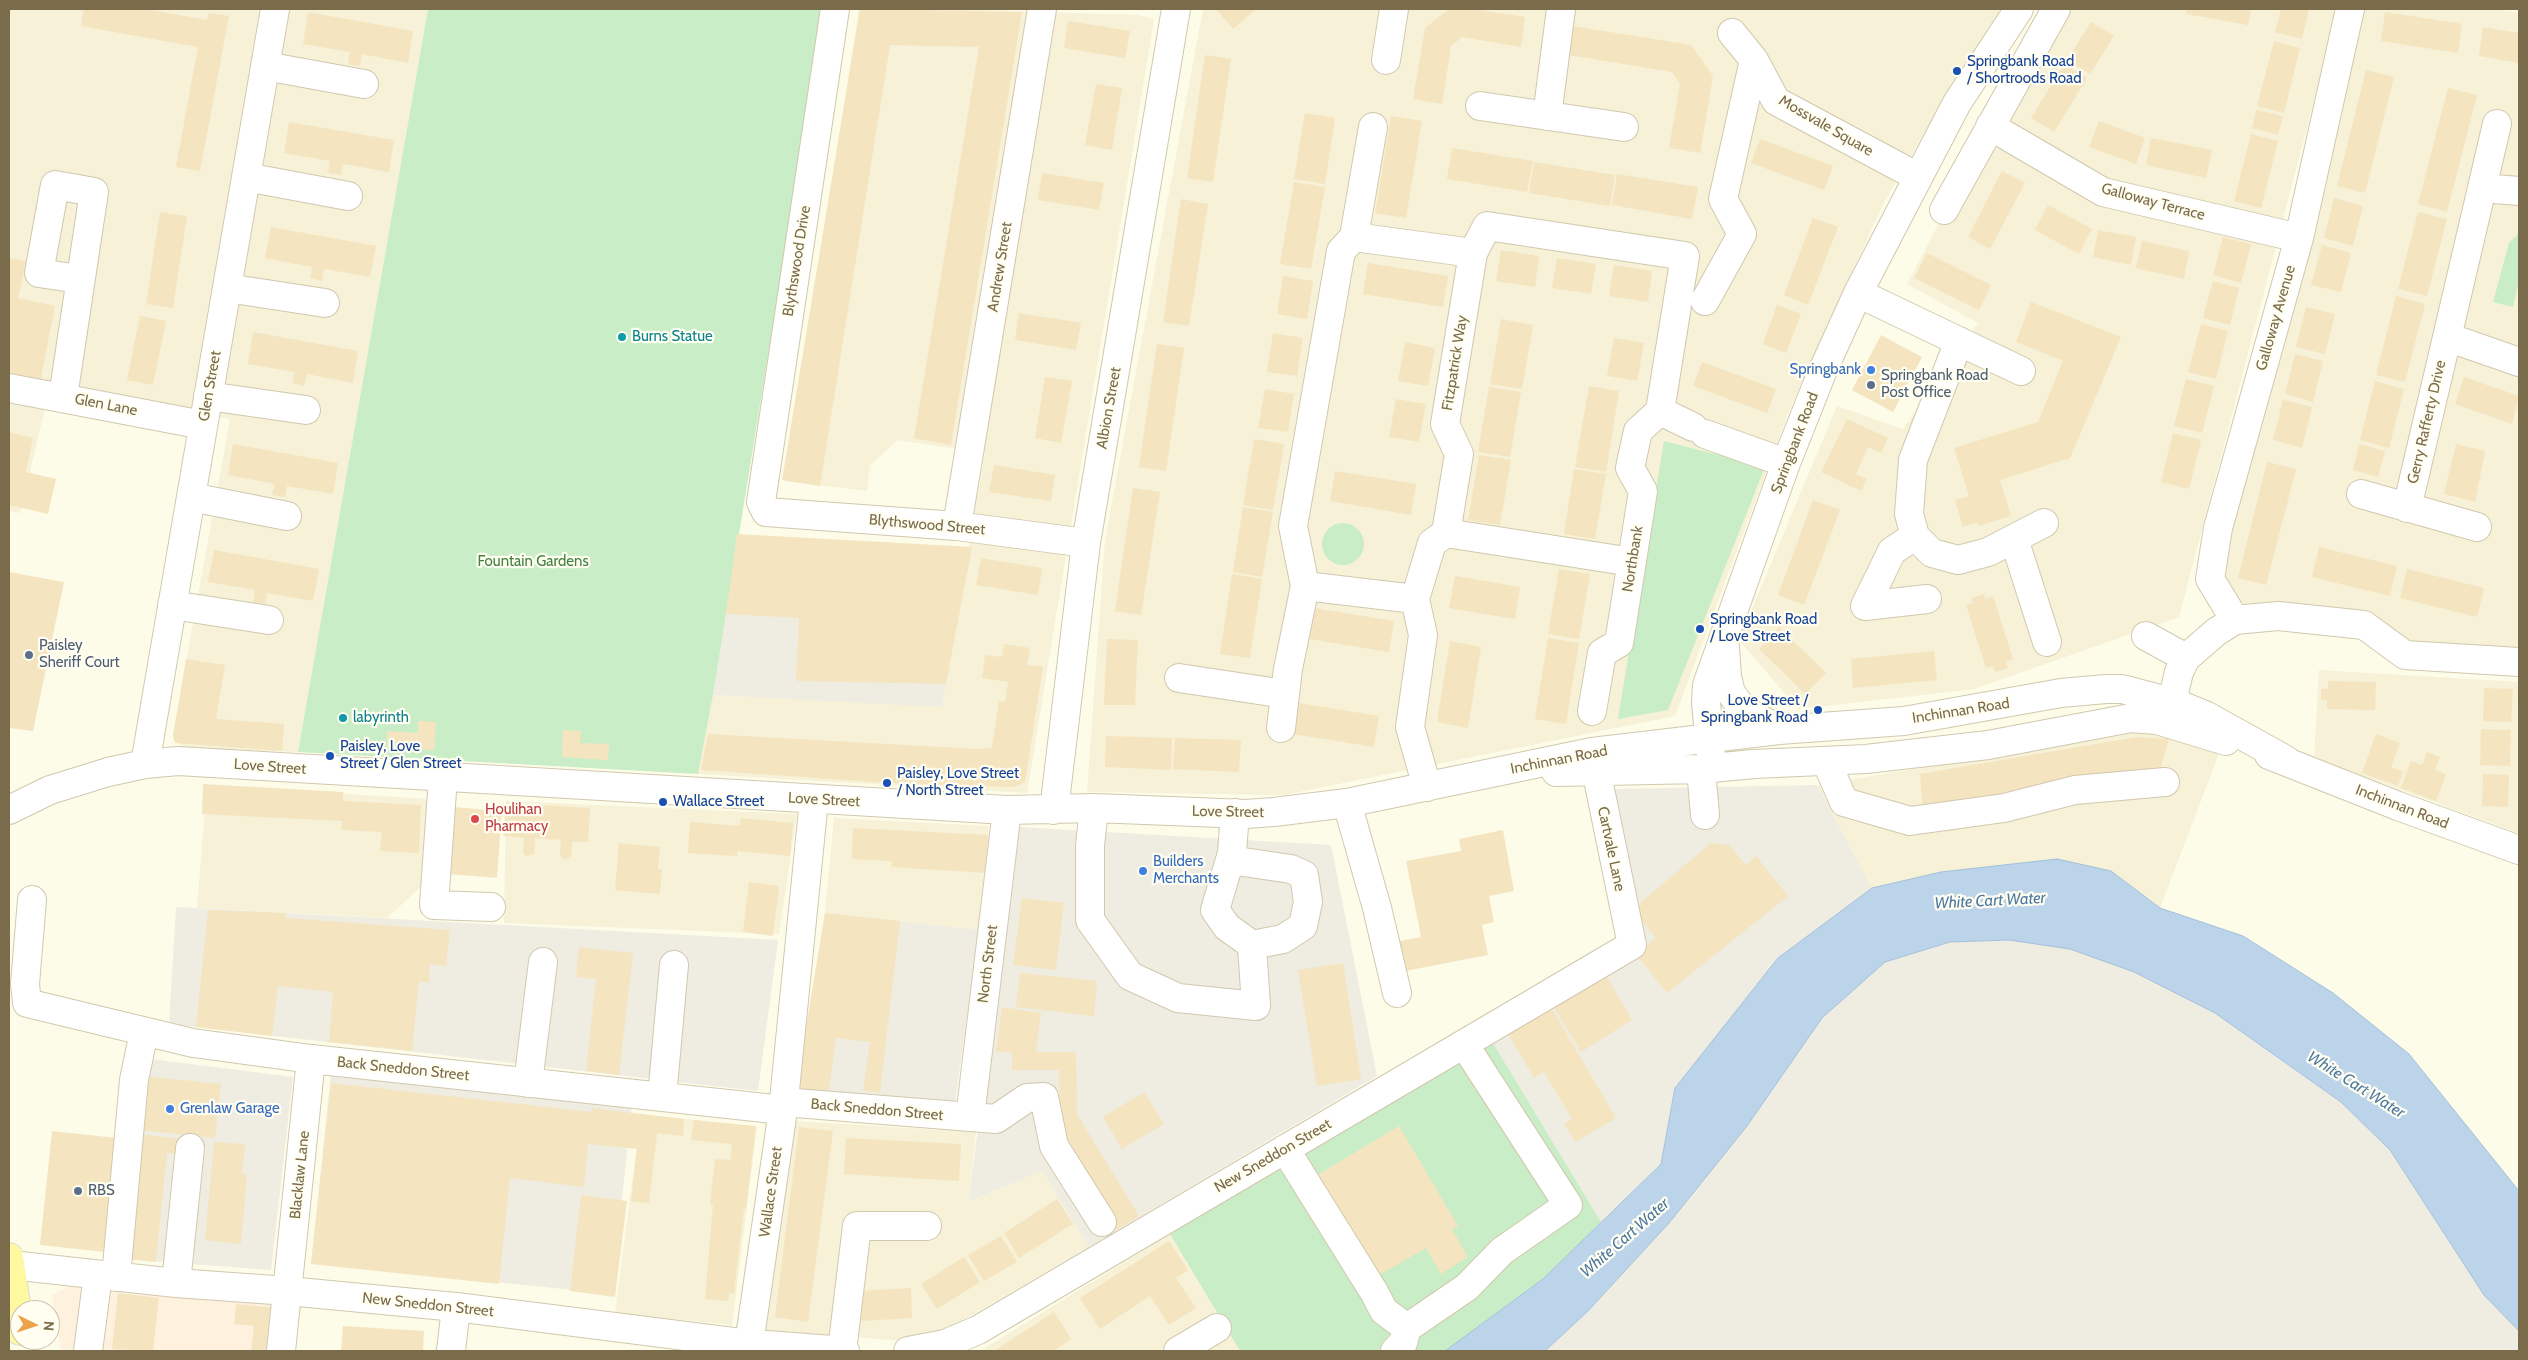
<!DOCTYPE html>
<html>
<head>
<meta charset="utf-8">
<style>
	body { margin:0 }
	#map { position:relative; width:2528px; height:1360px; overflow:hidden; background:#fdfce9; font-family:Cabin,sans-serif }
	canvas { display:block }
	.frame { position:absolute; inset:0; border:10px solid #7a6b4b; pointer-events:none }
	.north { position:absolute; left:10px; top:1300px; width:50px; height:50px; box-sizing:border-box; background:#fffef1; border:1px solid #cac3af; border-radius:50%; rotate:94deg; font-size:14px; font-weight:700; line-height:20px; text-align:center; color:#7a6b4b }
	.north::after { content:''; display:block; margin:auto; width:18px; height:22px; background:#eca24a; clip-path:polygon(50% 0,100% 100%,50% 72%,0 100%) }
</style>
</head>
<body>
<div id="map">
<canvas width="2528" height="1360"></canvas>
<div class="frame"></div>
<div class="north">N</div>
</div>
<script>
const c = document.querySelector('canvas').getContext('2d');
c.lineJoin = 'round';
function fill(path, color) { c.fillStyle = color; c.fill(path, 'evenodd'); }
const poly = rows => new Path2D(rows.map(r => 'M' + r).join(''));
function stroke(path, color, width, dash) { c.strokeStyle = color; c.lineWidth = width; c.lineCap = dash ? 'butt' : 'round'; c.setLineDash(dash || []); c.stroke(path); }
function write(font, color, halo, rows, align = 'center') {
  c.font = font + ' Cabin,sans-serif'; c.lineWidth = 4.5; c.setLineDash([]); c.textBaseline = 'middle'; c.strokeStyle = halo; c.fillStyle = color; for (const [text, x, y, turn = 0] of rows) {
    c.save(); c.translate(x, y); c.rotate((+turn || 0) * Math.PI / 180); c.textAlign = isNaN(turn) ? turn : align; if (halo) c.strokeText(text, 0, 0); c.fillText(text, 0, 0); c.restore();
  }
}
fill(poly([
	[9,9,428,9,298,752,183,748,173,734,230,419,9,380],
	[859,9,946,9,1138,15,1154,19,1027,793,698,774,713,695,942,706,985,453,898,440,870,465,867,491,785,481],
	[1203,9,2002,9,1943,101,1883,204,1788,414,1675,716,1284,795,1087,792,1105,540],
	[2063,9,2338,9,2179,617,1974,689,1798,709,1739,640,1837,406,1903,429,1978,323,1907,284,2000,108],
	[2360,9,2496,9,2519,13,2519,652,2414,644,2238,610,2220,576],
	[9,394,47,400,20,513,9,511],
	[2319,670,2519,682,2519,833,2314,758],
	[2144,731,2220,751,2160,908,2111,871,1941,872,1872,888,1817,785],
	[207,786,431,799,424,884,387,918,197,908],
	[506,801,797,814,779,934,504,923],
	[834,818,989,826,979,930,825,913],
	[641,1114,757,1127,732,1325,615,1313],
	[793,1121,976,1132,968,1202,1042,1171,1089,1247,951,1327,904,1341,766,1330],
	[1170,1234,1240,1351,980,1351]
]), '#f6f1d7');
fill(poly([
	[76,1283,278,1302,273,1351,61,1351,52,1295]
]), '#fef1dd');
fill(poly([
	[739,535,969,547,942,707,713,695],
	[1817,785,1872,888,1778,958,1675,1088,1661,1163,1601,1222,1493,1043,1635,957,1610,789],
	[1019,827,1331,845,1377,1076,1089,1247,1042,1171,968,1202],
	[176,907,778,940,758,1091,169,1024],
	[825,913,979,930,955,1103,797,1094,805,1034],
	[2009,940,2070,949,2134,972,2215,1013,2341,1102,2390,1150,2484,1295,2519,1331,2519,1351,1545,1351,1588,1311,1669,1223,1747,1126,1822,1018,1885,962,1950,942],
	[143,1058,293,1077,271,1270,126,1259],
	[331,1073,632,1104,612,1294,311,1263]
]), '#efece2');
fill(poly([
	[428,9,824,9,713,695,698,774,298,752],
	[2519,233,2519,280,2513,307,2493,302,2509,243],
	[1664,441,1765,467,1668,710,1618,719],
	'1322 544a21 21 0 1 1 42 0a21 21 0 1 1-42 0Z',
	[1493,1043,1601,1222,1543,1279,1445,1351,1240,1351,1170,1234]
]), '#c9edc6');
const water = poly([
	[2057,859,2111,871,2160,908,2243,936,2333,993,2409,1054,2519,1191,2519,1331,2484,1295,2390,1150,2341,1102,2215,1013,2134,972,2070,949,2009,940,1950,942,1885,962,1822,1018,1747,1126,1669,1223,1588,1311,1545,1351,1445,1351,1543,1279,1661,1164,1675,1088,1778,958,1872,888,1941,872,2057,859]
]);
fill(water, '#bcd4e9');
stroke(water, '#a2c0db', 1);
fill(poly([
	[84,9,145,9,207,20,209,13,229,16,200,171,176,167,198,47,81,26],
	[860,9,1022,12,951,445,914,438,979,47,890,45,820,486,782,480],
	[1216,9,1256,9,1233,29],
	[1449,9,1474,9,1525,17,1521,47,1462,37,1451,46,1442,104,1413,99,1425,28],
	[2187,9,2251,9,2248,25,2186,14],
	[2281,9,2309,9,2302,39,2275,32],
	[308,12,413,31,408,63,362,54,360,66,348,64,350,52,303,44],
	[2385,12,2462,24,2458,53,2381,41],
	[1068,21,1130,31,1125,58,1064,48],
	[2091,22,2114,36,2090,74,2067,60],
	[1560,24,1691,45,1713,76,1700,153,1669,148,1680,84,1672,72,1556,53],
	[2483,27,2519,33,2519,63,2479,56],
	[2274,41,2300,48,2284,113,2257,106],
	[1205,55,1231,59,1213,182,1187,178],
	[2064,64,2087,78,2054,132,2031,118],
	[2366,70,2394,77,2365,193,2337,186],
	[1096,84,1122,88,1112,150,1085,145],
	[2448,88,2477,95,2447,212,2418,204],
	[2256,110,2283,116,2278,135,2252,128],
	[1305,113,1335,118,1325,184,1294,179],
	[1391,116,1422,121,1406,218,1375,213],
	[2099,121,2145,138,2136,164,2089,147],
	[289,122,394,140,389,172,343,164,341,175,328,173,330,161,284,153],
	[2251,134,2278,141,2261,208,2234,201],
	[2151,138,2212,150,2206,178,2146,165],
	[1760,139,1833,166,1824,190,1751,163],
	[1452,148,1533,161,1527,192,1447,179],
	[1534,162,1615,175,1610,206,1529,193],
	[2002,171,2025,183,1990,249,1968,237],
	[1042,173,1104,183,1099,210,1038,200],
	[1617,174,1698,187,1692,219,1612,205],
	[1294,182,1325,187,1311,269,1280,264],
	[2334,198,2363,206,2353,246,2324,238],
	[1181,199,1208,204,1189,326,1163,322],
	[2048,205,2092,229,2079,254,2035,230],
	[160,212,187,216,173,308,146,304],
	[2418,212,2447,219,2427,296,2398,289],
	[1813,218,1838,227,1808,305,1784,295],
	[271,227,376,246,370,277,324,269,322,281,310,278,312,267,265,258],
	[2098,230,2136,237,2131,265,2093,257],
	[2223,237,2251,244,2241,283,2213,275],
	[2142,241,2189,251,2184,279,2136,268],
	[2322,245,2351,253,2341,292,2311,285],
	[1501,250,1539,256,1535,287,1496,281],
	[1927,253,1991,285,1979,310,1914,278],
	[9,258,26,261,18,298,55,306,40,383,9,377],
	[1557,258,1596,264,1591,294,1552,288],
	[1368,263,1448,276,1443,307,1363,294],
	[1614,265,1652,271,1648,302,1609,296],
	[1283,276,1313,281,1307,319,1277,314],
	[2213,281,2239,288,2230,325,2203,318],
	[2396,296,2425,304,2405,382,2376,375],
	[2031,302,2121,337,2070,458,2000,480,2011,516,1978,526,1977,522,1963,527,1955,500,1969,496,1954,448,2038,422,2063,361,2016,342],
	[1777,305,1801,314,1786,353,1763,344],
	[2306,307,2335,314,2325,354,2296,347],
	[1019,313,1081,323,1076,350,1015,340],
	[140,316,166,321,153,385,127,380],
	[1501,319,1533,325,1522,389,1490,384],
	[2201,324,2228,331,2216,379,2188,372],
	[253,332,358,351,353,383,307,374,304,386,293,383,294,372,248,364],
	[1273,333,1303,338,1297,376,1267,372],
	[1881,335,1922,357,1893,412,1852,390],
	[1614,338,1644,343,1637,381,1607,376],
	[1405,342,1435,348,1428,386,1398,381],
	[1157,344,1184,348,1166,471,1139,467],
	[2295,354,2323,361,2313,402,2285,394],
	[1702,362,1776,389,1767,413,1693,386],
	[1045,377,1072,381,1061,443,1035,438],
	[2464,377,2519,396,2512,424,2455,404],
	[2186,379,2214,386,2202,433,2174,426],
	[2375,381,2404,389,2389,448,2360,440],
	[1589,386,1619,391,1606,472,1575,467],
	[1489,387,1521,392,1510,457,1478,452],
	[1265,389,1294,394,1288,432,1258,428],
	[1396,399,1426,404,1419,442,1389,437],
	[2283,400,2312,407,2302,448,2273,440],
	[1847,419,1888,438,1881,453,1868,447,1856,474,1867,479,1861,491,1821,472],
	[9,432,33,438,26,472,56,479,48,514,9,505],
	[2173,433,2201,440,2189,489,2161,482],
	[1254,439,1284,444,1273,510,1243,505],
	[233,444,338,463,333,494,287,486,285,497,272,495,275,484,228,475],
	[2359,444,2385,451,2378,477,2353,470],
	[2456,444,2485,451,2475,502,2444,494],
	[1479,455,1511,460,1500,525,1468,520],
	[2267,462,2296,469,2266,585,2238,578],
	[994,465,1055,475,1051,501,989,492],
	[1574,469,1606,474,1595,539,1564,534],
	[1335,471,1416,484,1411,515,1330,501],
	[1133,488,1160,492,1141,615,1115,611],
	[1813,500,1840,510,1804,605,1778,595],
	[1243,507,1273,512,1262,577,1233,572],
	[737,534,972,547,946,684,796,681,799,618,726,614],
	[2319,547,2397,566,2390,596,2312,577],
	[214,550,319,569,313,601,267,593,265,604,253,602,255,590,208,582],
	[981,558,1042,568,1038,595,976,585],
	[1559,569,1590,574,1579,639,1548,634],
	[2407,569,2484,588,2477,617,2400,598],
	[9,572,64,582,33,731,9,728],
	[1232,574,1262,579,1250,658,1220,654],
	[1455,576,1520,587,1515,619,1449,608],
	[1984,594,1985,599,1993,596,2013,659,2006,662,2008,668,1995,672,1993,666,1986,668,1966,605,1973,603,1972,598],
	[1314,608,1394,621,1389,652,1309,639],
	[1779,627,1826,673,1805,694,1759,649],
	[1548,638,1579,643,1566,724,1535,719],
	[1107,639,1138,640,1135,705,1104,705],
	[1450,641,1481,647,1468,728,1437,722],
	[1004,644,1030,648,1027,665,1043,667,1025,782,1015,787,889,783,701,770,708,734,977,749,992,748,999,701,1005,702,1008,682,982,678,985,655,1002,657],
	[1934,651,1937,680,1853,688,1851,659],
	[186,659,225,665,216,719,284,724,282,751,175,743,173,736],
	[2328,681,2376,682,2375,710,2327,709,2327,700,2321,700,2321,689,2328,689],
	[2484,688,2513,689,2511,722,2483,721],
	[1299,703,1379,716,1374,747,1293,734],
	[418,721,436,722,434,750,387,747,387,731,418,733],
	[2481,729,2511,730,2510,766,2480,765],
	[563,730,581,731,580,743,609,744,608,760,562,757],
	[2376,734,2400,743,2391,767,2403,772,2398,786,2362,773],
	[1106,736,1172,738,1171,770,1105,767],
	[2137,737,2169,739,2158,777,1923,811,1920,774],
	[1175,738,1241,740,1239,772,1173,769],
	[2427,752,2440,757,2435,770,2446,774,2436,801,2401,788,2411,761,2422,765],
	[2483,774,2509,775,2508,807,2482,806],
	[203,784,343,792,343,801,421,805,419,853,380,851,382,832,341,830,342,821,202,814],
	[506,803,590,808,588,842,572,842,571,856,565,860,560,856,561,840,535,838,534,854,525,856,523,852,524,838,503,836],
	[453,807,502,811,497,878,448,874],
	[741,818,793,823,790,856,738,851,737,856,688,853,690,822,740,826],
	[853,828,988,835,986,873,891,867,892,861,852,859],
	[1503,830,1514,891,1489,896,1494,922,1482,925,1488,955,1400,972,1395,942,1421,937,1406,861,1461,851,1459,839],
	[619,843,660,847,658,869,662,869,660,894,615,890],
	[1711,843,1729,845,1746,865,1756,856,1788,896,1667,993,1636,954,1656,938,1638,915,1640,903],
	[749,882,779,886,773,936,743,932],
	[1022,898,1064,903,1056,970,1013,965],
	[208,910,286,913,286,918,450,930,446,966,430,964,429,983,419,981,412,1051,329,1042,333,992,278,986,272,1036,196,1027],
	[825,913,900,921,880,1092,863,1091,870,1042,836,1038,828,1096,797,1094,805,1034],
	[579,947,633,953,619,1075,586,1071,596,979,576,977],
	[1343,963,1361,1079,1317,1086,1298,970],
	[1020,973,1097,981,1094,1016,1016,1007],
	[1605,974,1632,1020,1581,1052,1553,1006],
	[1002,1007,1041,1013,1036,1052,1076,1052,1077,1114,1139,1216,1116,1230,1060,1138,1059,1070,1012,1070,1012,1052,996,1052],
	[1551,1007,1616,1118,1575,1142,1564,1124,1572,1119,1544,1072,1534,1078,1507,1032],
	[144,1076,221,1084,215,1138,138,1130],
	[331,1083,592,1112,592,1108,684,1119,683,1136,657,1133,649,1203,631,1201,637,1149,588,1144,584,1187,510,1178,499,1284,311,1264],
	[1144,1092,1164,1124,1122,1149,1103,1117],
	[694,1120,756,1126,746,1209,744,1208,734,1294,729,1293,728,1301,705,1299,713,1205,710,1204,715,1159,730,1160,732,1144,691,1140],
	[1399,1126,1458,1226,1452,1229,1468,1257,1441,1274,1426,1248,1374,1278,1314,1177],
	[799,1127,833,1131,808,1322,775,1317],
	[52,1131,117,1138,105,1252,40,1245],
	[138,1134,183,1139,181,1154,167,1153,156,1262,126,1259],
	[846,1138,961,1144,959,1181,844,1174],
	[214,1142,245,1144,242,1174,247,1175,241,1244,205,1240],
	[581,1195,627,1201,615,1297,570,1291],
	[1057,1199,1073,1224,1019,1258,1004,1233],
	[1001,1236,1017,1262,984,1281,968,1255],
	[1169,1241,1188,1270,1176,1278,1196,1308,1169,1325,1150,1296,1100,1329,1080,1298],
	[964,1257,980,1282,937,1309,921,1284],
	[911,1288,912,1318,861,1321,859,1291],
	[118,1293,159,1298,153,1351,112,1349],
	[236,1304,277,1308,272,1351,251,1351,254,1326,234,1324],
	[1054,1312,1071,1339,1053,1351,994,1351],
	[343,1326,424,1331,423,1351,341,1351]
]), '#f4e5c0');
const minor = poly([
	[835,9,761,502,766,512,957,526,1086,543],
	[1732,33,1754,60,1776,101,1918,177],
	[1386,60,1394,9],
	[265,66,364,84],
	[1480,106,1624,127],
	[1547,116,1561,9],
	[1990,126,2103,192,2299,238],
	[246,177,348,196],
	[2482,188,2519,191],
	[1944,210,2056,9],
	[1354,237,1373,127],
	[227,288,325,303],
	[1858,293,2021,371],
	[1705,301,1742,234,1723,199,1754,60],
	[2447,337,2519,362],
	[1959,341,1913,460,1909,514,1915,536,1932,553,1958,560,1988,552,2044,523],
	[9,388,203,425],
	[208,396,306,410],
	[63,397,94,192,55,185,39,273,79,279],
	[1660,411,1693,427],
	[1705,434,1786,463],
	[2361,494,2477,527],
	[191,497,287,516],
	[2407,508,2497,124],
	[957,526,1042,9],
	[1446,533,1632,562],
	[1915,536,1892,551,1865,606,1927,599],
	[2014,539,2047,642],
	[1305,586,1415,599],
	[172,605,269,620],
	[2235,620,2210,579,2218,528,2299,238,2350,9],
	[2146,636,2186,658],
	[1725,647,1727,677,1731,693,1743,709,1779,730],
	[1179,678,1285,694],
	[1592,711,1602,653,1619,643,1643,491,1630,468,1638,431,1660,411],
	[2168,719,2179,672,2186,658,2216,632,2235,620,2278,616,2364,625,2405,655,2519,662],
	[1281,728,1288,669,1305,586,1293,526,1341,251,1354,237,1473,253],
	[2269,755,2398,806,2519,850],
	[1711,756,1706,703,1707,685,1786,463,1823,370,1858,293,1957,103,2019,9],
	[1826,761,1844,802,1910,821,2004,808,2075,790,2165,782],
	[145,764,275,9],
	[1701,769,1705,815],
	[1556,772,1701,769,1754,764,1866,759,1988,745,2131,718,2157,720,2226,741],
	[443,777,434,905,491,907],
	[1427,787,1410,727,1423,635,1415,599,1432,543,1446,533,1459,454,1445,424,1473,253,1487,226,1685,256,1660,411],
	[1347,803,1377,908,1397,993],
	[1094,808,1090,846,1090,920,1130,976,1178,998,1256,1006,1252,945,1227,927,1215,910,1232,853,1235,813],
	[9,810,50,790,108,772,145,764,178,761,1007,810,1094,808,1246,814,1274,812,1347,803,1592,752,1779,730,1904,721,2061,693,2106,689,2122,689,2175,703,2207,716,2286,760],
	[1054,810,1086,543,1176,9],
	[1230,860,1291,869,1304,875,1308,902,1303,926,1283,939,1252,945],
	[32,900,25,984,27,1003,193,1043,311,1059,783,1110],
	[528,1083,543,962],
	[662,1097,674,965],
	[783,1102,996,1119,1027,1098,1044,1097,1054,1146,1102,1222],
	[970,1117,1007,810],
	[1285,1149,1374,1292,1384,1311,1407,1328],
	[11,1265,176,1283,288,1291,456,1307,741,1343,845,1351],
	[116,1277,134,1080,144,1032],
	[176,1283,190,1148],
	[749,1344,783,1110,814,800],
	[88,1351,98,1275],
	[281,1351,311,1059],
	[451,1351,456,1307],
	[842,1351,857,1226,927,1226],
	[908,1351,945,1344,978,1330,1632,945,1593,755],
	[1178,1351,1217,1328],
	[1395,1351,1403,1343,1407,1328,1467,1287,1502,1251,1568,1205,1464,1044]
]);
const major = poly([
	[9,1257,20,1331]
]);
stroke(minor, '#d1c8ad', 30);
stroke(major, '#dfdbd4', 30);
stroke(minor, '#fff', 28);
stroke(major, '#fef9a0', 28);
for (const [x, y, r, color] of [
	[1957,71,5,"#1a4fb4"],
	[622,337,5,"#0f9aa8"],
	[1871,370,5,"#3f7fe0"],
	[1871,385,5,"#5c6f8a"],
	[1700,629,5,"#1a4fb4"],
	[29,655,5,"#5c6f8a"],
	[1818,710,5,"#1a4fb4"],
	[343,718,5,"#0f9aa8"],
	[330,756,5,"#1a4fb4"],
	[887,783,5,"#1a4fb4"],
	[663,802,5,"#1a4fb4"],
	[475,819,5,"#e0444e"],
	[1143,871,5,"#3f7fe0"],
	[170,1109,5,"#3f7fe0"],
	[78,1191,5,"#5c6f8a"]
]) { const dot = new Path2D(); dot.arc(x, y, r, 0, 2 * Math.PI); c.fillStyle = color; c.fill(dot); stroke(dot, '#fffef1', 2); }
write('15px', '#164399', '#fffef1', [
	["Springbank Road",1967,62],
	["/ Shortroods Road",1967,79],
	["Springbank Road",1710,620],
	["/ Love Street",1710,637],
	["Love Street /",1808,701,"right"],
	["Springbank Road",1808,718,"right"],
	["Paisley, Love",340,747],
	["Street / Glen Street",340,764],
	["Paisley, Love Street",897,774],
	["/ North Street",897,791],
	["Wallace Street",673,802]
], 'left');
write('15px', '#7a6b4b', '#fffef1', [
	["Mossvale Square",1826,126,30],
	["Galloway Terrace",2153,202,15],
	["Blythswood Drive",797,261,-81],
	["Andrew Street",1000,267,-81],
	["Galloway Avenue",2276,318,-74],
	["Fitzpatrick Way",1455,363,-81],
	["Glen Street",210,386,-80],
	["Glen Lane",106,405,11],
	["Albion Street",1109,408,-80],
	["Gerry Rafferty Drive",2427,422,-77],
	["Springbank Road",1795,443,-69],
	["Blythswood Street",927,525,5],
	["Northbank",1633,559,-81],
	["Inchinnan Road",1961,711,-9],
	["Inchinnan Road",1559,760,-11],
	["Love Street",270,767,4],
	["Love Street",824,800,3],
	["Inchinnan Road",2402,807,21],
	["Love Street",1228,812,1],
	["Cartvale Lane",1611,849,78],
	["North Street",988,964,-83],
	["Back Sneddon Street",403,1069,6],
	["Back Sneddon Street",877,1110,5],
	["New Sneddon Street",1273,1156,-30],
	["Blacklaw Lane",300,1175,-84],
	["Wallace Street",771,1192,-82],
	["New Sneddon Street",428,1305,6]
]);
write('15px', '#0d838f', '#fffef1', [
	["Burns Statue",632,337],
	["labyrinth",353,718]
], 'left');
write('15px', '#366cbe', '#fffef1', [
	["Springbank",1861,370,"right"],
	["Builders",1153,862],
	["Merchants",1153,879],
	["Grenlaw Garage",180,1109]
], 'left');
write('15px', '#4e5e75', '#fffef1', [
	["Springbank Road",1881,376],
	["Post Office",1881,393],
	["Paisley",39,646],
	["Sheriff Court",39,663],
	["RBS",88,1191]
], 'left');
write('15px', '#428143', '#fffef1', [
	["Fountain Gardens",533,562]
]);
write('15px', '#be3a42', '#fffef1', [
	["Houlihan",485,810],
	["Pharmacy",485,827]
], 'left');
write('italic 16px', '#4c79a4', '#fffef1', [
	["White Cart Water",1990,901,-3],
	["White Cart Water",2356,1085,32],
	["White Cart Water",1625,1238,-41]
]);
</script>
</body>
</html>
